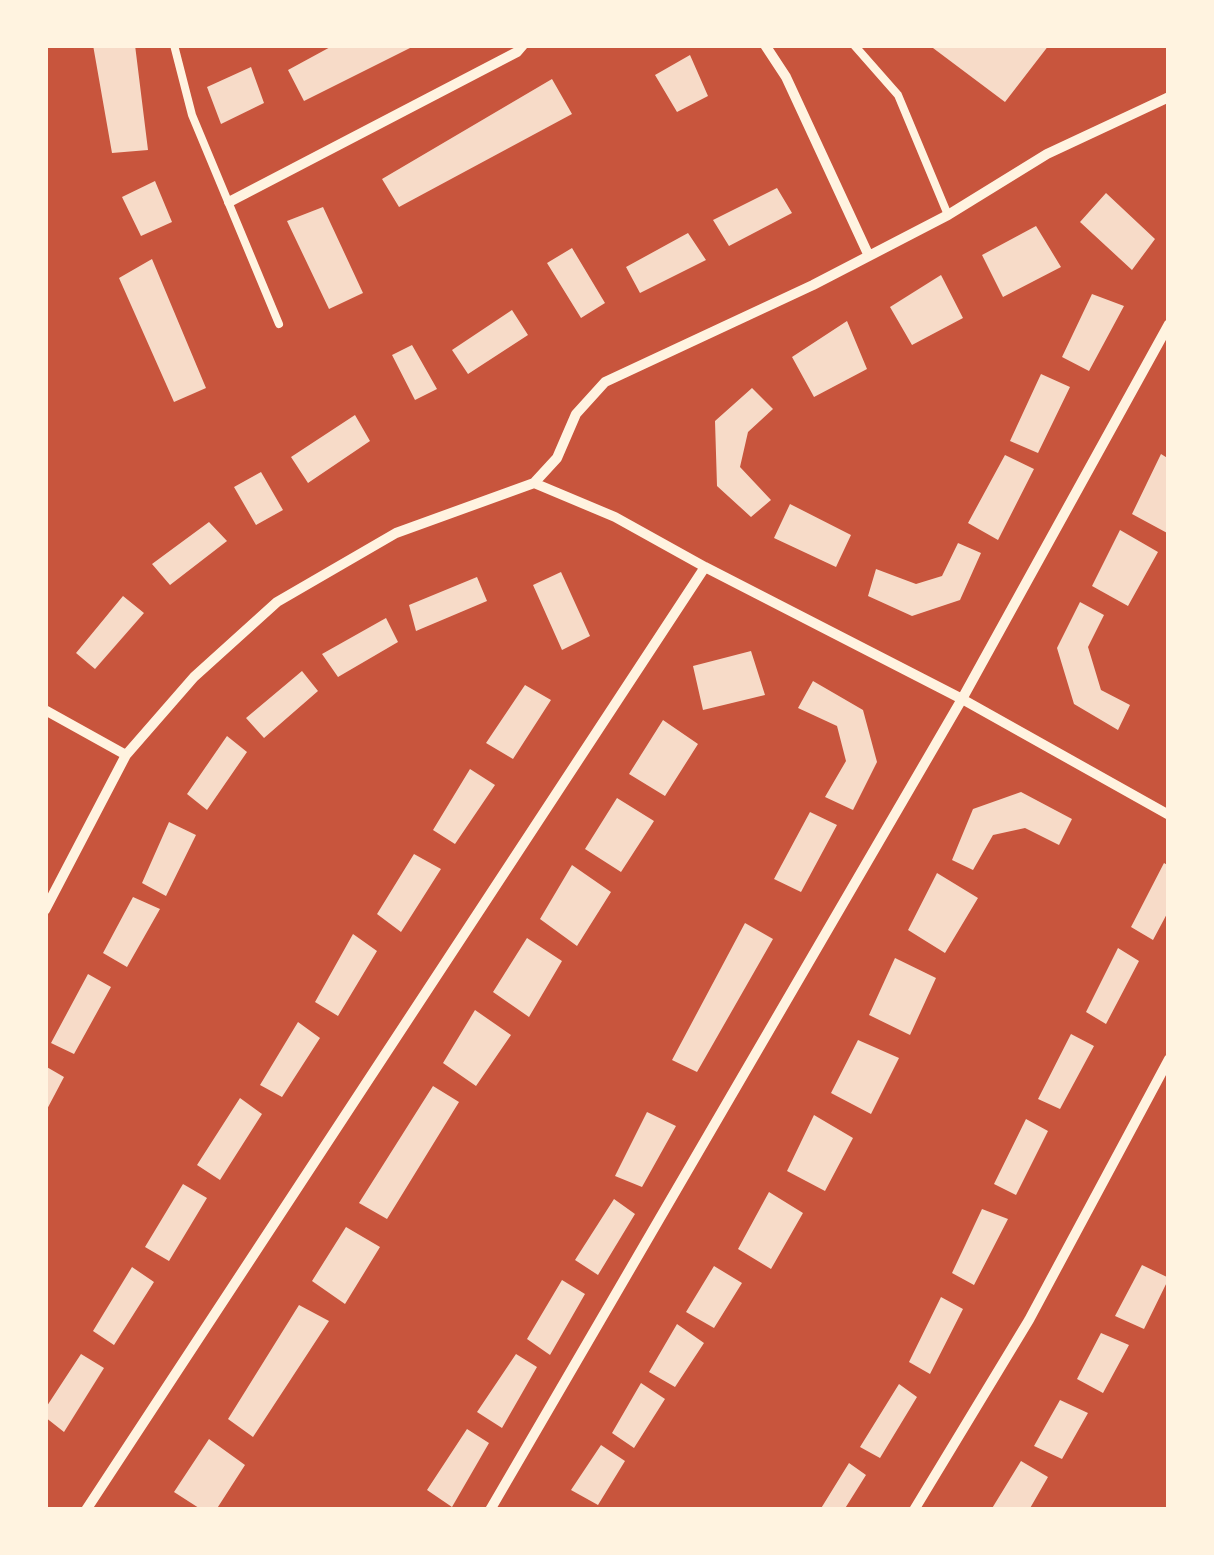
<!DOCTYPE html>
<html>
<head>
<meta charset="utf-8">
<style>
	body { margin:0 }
	#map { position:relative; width:1214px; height:1555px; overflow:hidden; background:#c8553d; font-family:Overpass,sans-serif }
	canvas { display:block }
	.frame { position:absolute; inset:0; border:48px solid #fff3e0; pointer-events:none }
</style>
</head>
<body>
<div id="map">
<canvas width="1214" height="1555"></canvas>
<div class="frame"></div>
</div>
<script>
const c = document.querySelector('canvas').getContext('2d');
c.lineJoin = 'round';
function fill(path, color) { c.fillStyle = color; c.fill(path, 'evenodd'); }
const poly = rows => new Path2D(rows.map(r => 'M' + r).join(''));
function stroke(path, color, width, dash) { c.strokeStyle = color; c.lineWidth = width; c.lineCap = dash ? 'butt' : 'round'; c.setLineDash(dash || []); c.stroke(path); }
fill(poly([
	[93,45,135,45,148,150,112,153],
	[334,45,416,45,304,101,288,70],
	[929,45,1049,45,1005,102],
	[690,55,708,96,677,112,655,75],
	[251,67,264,103,221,124,207,87],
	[552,79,572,114,399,207,382,179],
	[155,181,172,222,141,236,122,197],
	[777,188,792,213,729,246,713,220],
	[1106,193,1155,239,1132,270,1080,222],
	[323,207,363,293,329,309,287,221],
	[1036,226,1061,267,1003,297,982,255],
	[688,233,706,260,640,293,626,267],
	[572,248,605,303,581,318,547,263],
	[152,259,206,388,174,402,119,278],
	[941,275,963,318,912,345,890,307],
	[1092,294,1124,306,1089,371,1062,357],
	[512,310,528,335,468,374,452,350],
	[847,321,867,369,814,397,792,357],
	[412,345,437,389,415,400,392,355],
	[1041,374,1070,387,1038,453,1010,441],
	[752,388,773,409,748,432,740,467,771,500,751,517,717,486,715,421],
	[355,415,370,441,308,483,291,457],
	[1161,454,1169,459,1169,534,1132,514],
	[1005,455,1034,469,998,540,968,523],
	[261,472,283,510,256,525,234,487],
	[790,504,851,535,836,567,774,538],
	[209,522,227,541,170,585,152,564],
	[1120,530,1158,552,1128,606,1092,586],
	[958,543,981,553,960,600,912,616,868,596,876,569,916,584,942,576],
	[561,572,590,636,562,650,533,585],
	[477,577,487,601,416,631,409,605],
	[123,596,144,613,95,669,76,653],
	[1080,602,1104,615,1088,647,1101,690,1130,705,1118,730,1074,704,1057,648],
	[386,618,398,642,338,677,322,654],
	[751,651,765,695,703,710,693,666],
	[302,671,318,691,264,738,246,718],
	[813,681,863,710,877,762,853,810,825,797,846,761,837,726,798,708],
	[525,685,551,700,513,759,486,743],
	[663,720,698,744,665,796,629,774],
	[227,736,247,752,207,810,187,794],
	[470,769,495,785,455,844,433,830],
	[1021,792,1072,819,1059,845,1025,828,993,835,973,870,952,860,973,809],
	[617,798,654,821,621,872,585,849],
	[810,812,837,825,801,892,774,879],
	[169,822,196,835,166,896,142,883],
	[414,854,441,869,401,932,377,914],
	[1164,863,1169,866,1169,910,1153,940,1131,927],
	[572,865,611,892,577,946,540,919],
	[937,873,978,898,945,953,908,930],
	[133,897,160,909,127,967,103,953],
	[745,923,773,939,697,1072,672,1060],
	[353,934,377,951,338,1016,315,1002],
	[527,938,562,961,529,1017,493,992],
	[1118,948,1139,961,1106,1024,1086,1012],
	[895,958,936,978,910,1035,869,1015],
	[88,974,111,987,74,1054,51,1043],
	[475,1010,511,1035,476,1086,443,1063],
	[298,1022,320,1038,282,1097,260,1085],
	[1071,1034,1094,1046,1060,1109,1038,1099],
	[858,1040,899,1058,871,1114,831,1093],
	[45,1066,64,1077,45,1113],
	[433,1086,459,1102,387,1219,359,1203],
	[240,1098,262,1114,220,1180,197,1165],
	[647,1112,676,1126,642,1187,615,1176],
	[814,1115,853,1138,825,1191,787,1171],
	[1026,1119,1048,1131,1016,1195,994,1184],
	[183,1184,207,1198,169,1261,145,1247],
	[769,1192,803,1213,771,1269,738,1249],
	[614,1199,635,1214,598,1275,575,1260],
	[982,1209,1008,1219,974,1285,952,1273],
	[346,1227,380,1247,345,1304,312,1281],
	[1142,1265,1169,1278,1144,1329,1115,1316],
	[714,1266,742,1283,714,1328,686,1312],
	[132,1267,154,1282,114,1345,93,1331],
	[562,1280,585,1294,550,1355,527,1339],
	[941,1297,963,1309,930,1374,909,1362],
	[299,1305,329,1321,253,1437,228,1419],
	[677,1324,704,1343,675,1387,649,1372],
	[1101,1333,1129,1345,1103,1393,1077,1379],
	[81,1354,104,1368,64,1432,45,1417,45,1409],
	[516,1354,537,1367,502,1428,477,1412],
	[641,1383,665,1399,634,1448,612,1433],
	[899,1384,917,1397,880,1458,860,1447],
	[1060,1400,1088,1413,1062,1459,1034,1446],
	[467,1429,489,1443,452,1507,427,1490],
	[209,1439,245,1465,216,1510,202,1510,174,1492],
	[601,1445,625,1461,598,1505,571,1490],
	[1021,1461,1048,1477,1029,1510,991,1510],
	[849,1463,866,1475,844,1510,820,1510]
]), '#f7dbc8');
stroke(poly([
	[174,45,192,115,279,324],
	[854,45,898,95,948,215]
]), '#fff3e0', 8);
stroke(poly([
	[765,45,786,77,868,254],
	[229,202,517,52,523,45],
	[534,483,615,517,705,567,962,699,1169,815],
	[45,710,126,755],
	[45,910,126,755,194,677,277,602,396,533,534,483,557,458,576,414,605,382,813,285,948,215,1047,154,1169,97],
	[86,1510,705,567],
	[490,1510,962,699,1169,324],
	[914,1510,1029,1320,1169,1059]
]), '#fff3e0', 10);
</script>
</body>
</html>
